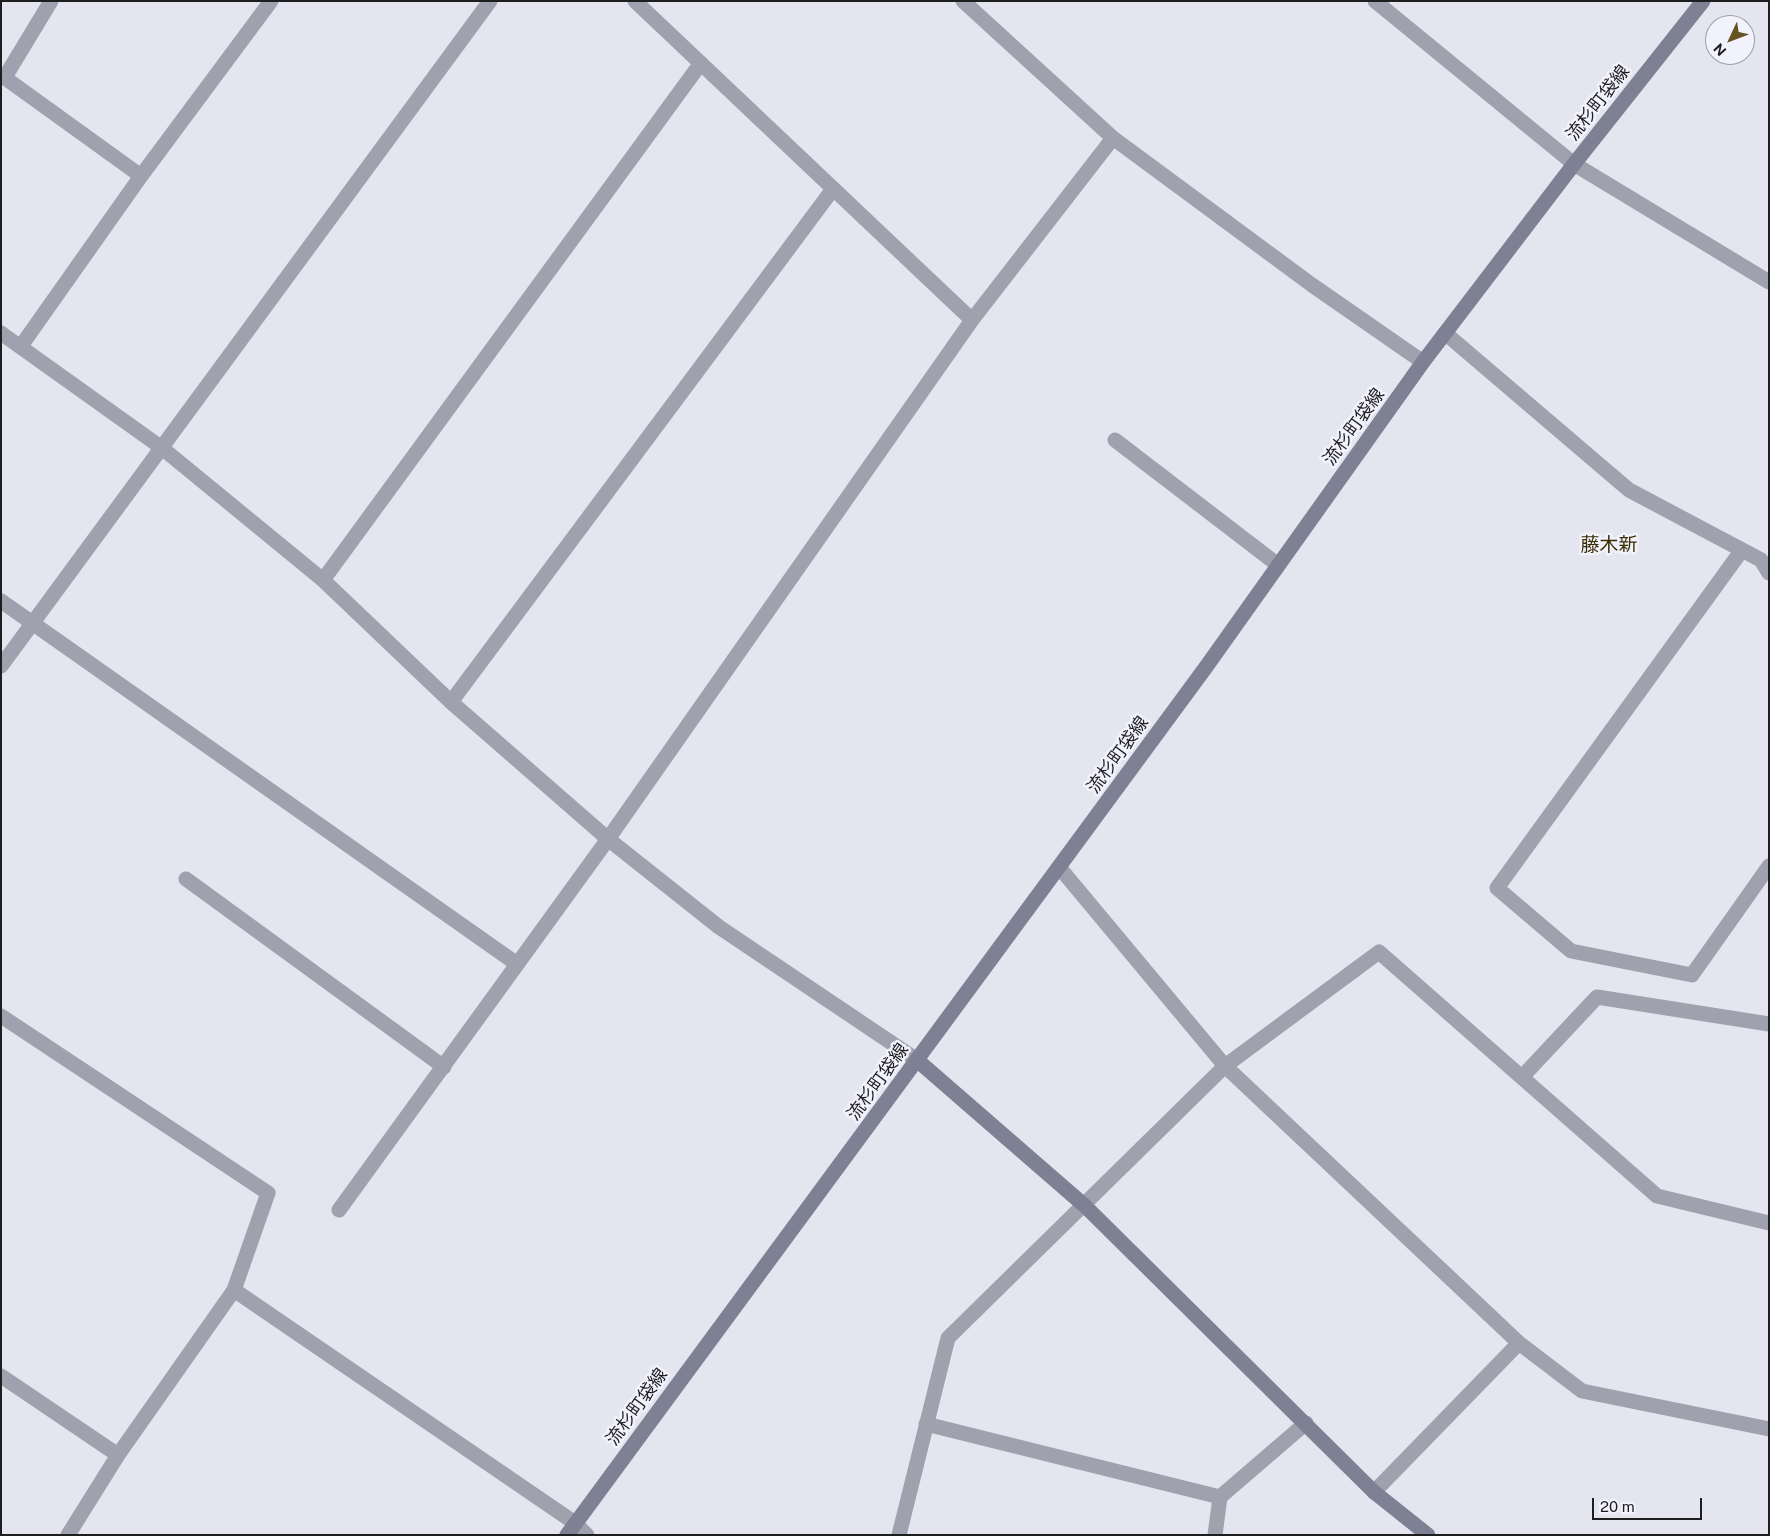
<!DOCTYPE html>
<html>
<head>
<meta charset="utf-8">
<style>
	body { margin:0 }
	#map { position:relative; width:1770px; height:1536px; overflow:hidden; background:#e4e5ee; font-family:"Public Sans",sans-serif }
	canvas { display:block }
	.frame { position:absolute; inset:0; border:2px solid #1e1e21; pointer-events:none }
	.north { position:absolute; left:1705px; top:15px; width:50px; height:50px; box-sizing:border-box; background:#f1f2fc; border:1px solid #9d9da4; border-radius:50%; rotate:227deg; font-size:14px; font-weight:700; line-height:20px; text-align:center; color:#1e1e21 }
	.north::after { content:''; display:block; margin:auto; width:18px; height:22px; background:#635421; clip-path:polygon(50% 0,100% 100%,50% 72%,0 100%) }
	.scale { position:absolute; left:1592px; top:1498px; width:110px; height:22px; box-sizing:border-box; border:2px solid #1e1e21; border-top:0; padding-left:6px; font-size:15px; line-height:18px; white-space:nowrap; color:#1e1e21; -webkit-text-stroke:4px #f1f2fc; paint-order:stroke }
</style>
</head>
<body>
<div id="map">
<canvas width="1770" height="1536"></canvas>
<div class="frame"></div>
<div class="north">N</div>
<div class="scale">20 m</div>
</div>
<script>
const c = document.querySelector('canvas').getContext('2d');
c.lineJoin = 'round';
const poly = rows => new Path2D(rows.map(r => 'M' + r).join(''));
function stroke(path, color, width, dash) { c.strokeStyle = color; c.lineWidth = width; c.lineCap = dash ? 'butt' : 'round'; c.setLineDash(dash || []); c.stroke(path); }
function write(font, color, halo, rows, align = 'center') {
  c.font = font + ' "Public Sans","Noto Sans JP",sans-serif'; c.lineWidth = 5; c.setLineDash([]); c.textBaseline = 'middle'; c.strokeStyle = halo; c.fillStyle = color; for (const [text, x, y, turn = 0] of rows) {
    c.save(); c.translate(x, y); c.rotate((+turn || 0) * Math.PI / 180); c.textAlign = isNaN(turn) ? turn : align; if (halo) c.strokeText(text, 0, 0); c.fillText(text, 0, 0); c.restore();
  }
}
stroke(poly([
	[635,1,972,320],
	[963,1,1113,138,1312,285,1423,362],
	[1375,1,1574,164,1769,282],
	[1,75,141,176],
	[5,77,51,1],
	[1,333,162,448,323,580,451,702,608,839,719,927,917,1060],
	[1445,333,1629,490,1761,560,1769,573],
	[21,346,141,176,271,1],
	[1115,440,1278,565],
	[1742,550,1497,888,1571,951,1692,975,1769,866],
	[323,580,701,63],
	[1,601,517,964],
	[1,666,490,1],
	[451,702,833,189],
	[1059,867,1225,1066,1519,1343,1582,1391,1769,1429],
	[186,879,444,1067],
	[1,1016,268,1193,234,1290,118,1455,68,1535],
	[1522,1077,1597,997,1769,1024],
	[339,1210,608,839,972,320,1113,138],
	[234,1290,575,1523,587,1535],
	[1,1376,118,1455],
	[926,1424,1220,1497],
	[1374,1492,1519,1343],
	[899,1535,948,1338,1225,1066,1379,952,1657,1196,1769,1223],
	[1215,1535,1220,1497,1306,1423]
]), '#a0a1af', 15);
stroke(poly([
	[917,1060,1085,1206,1374,1492,1428,1535],
	[567,1535,1206,667,1423,362,1574,164,1703,1]
]), '#7e8094', 15);
write('18px', '#1e1e21', '#f1f2fc', [
	["流杉町袋線",1598,103,-52],
	["流杉町袋線",1354,427,-54],
	["流杉町袋線",1118,755,-54],
	["流杉町袋線",878,1082,-54],
	["流杉町袋線",637,1407,-54]
]);
write('19px', '#3a2e03', '#f1f2fc', [
	["藤木新",1609,545]
]);
</script>
</body>
</html>
